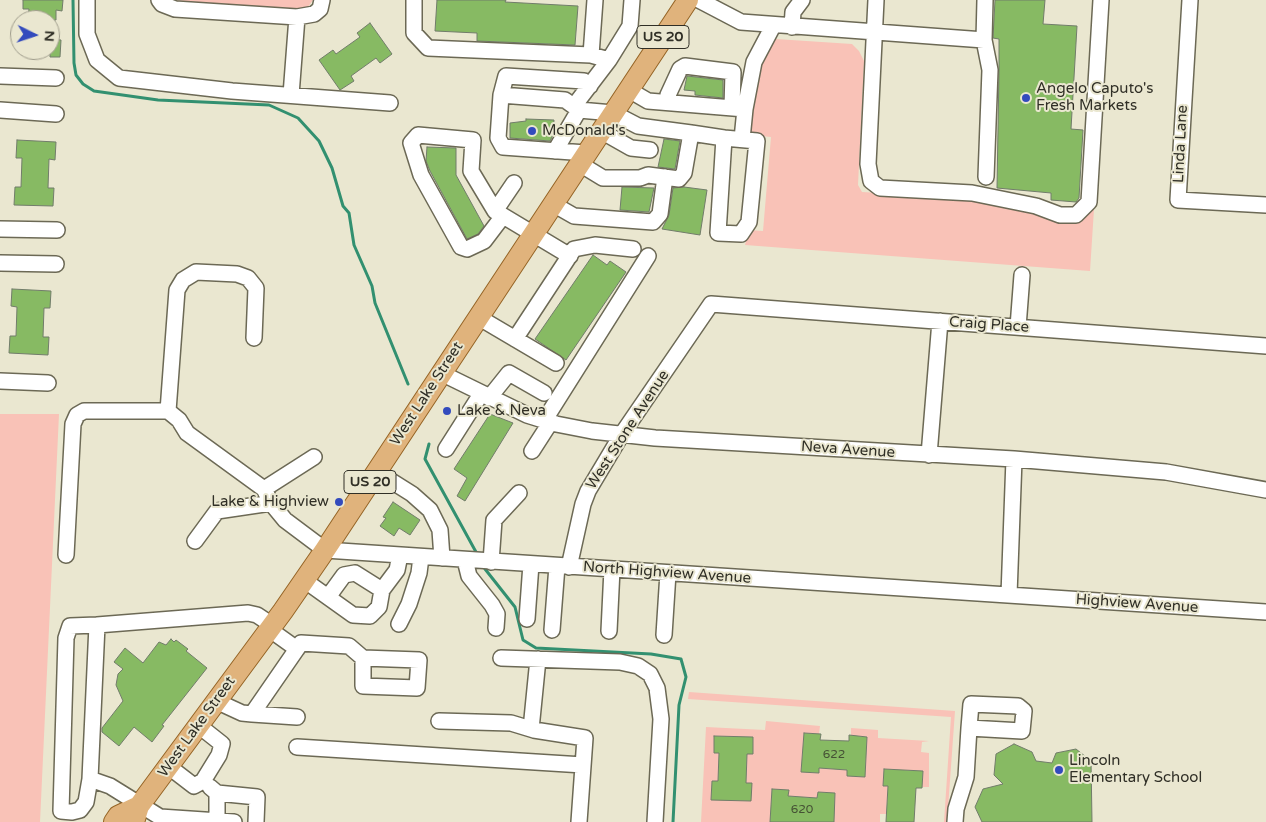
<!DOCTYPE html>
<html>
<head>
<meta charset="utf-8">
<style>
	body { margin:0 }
	#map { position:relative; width:1266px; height:822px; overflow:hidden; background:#eae7d0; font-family:"Varela Round",sans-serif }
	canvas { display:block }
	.north { position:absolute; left:10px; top:10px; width:50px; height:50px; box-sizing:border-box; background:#eae7d0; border:1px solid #a09d8c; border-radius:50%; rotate:94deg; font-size:14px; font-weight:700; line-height:20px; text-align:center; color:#302f26 }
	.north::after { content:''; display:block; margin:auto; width:18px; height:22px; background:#334bbd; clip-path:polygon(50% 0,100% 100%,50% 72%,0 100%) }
</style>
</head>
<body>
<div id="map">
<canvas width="1266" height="822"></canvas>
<div class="north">N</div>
</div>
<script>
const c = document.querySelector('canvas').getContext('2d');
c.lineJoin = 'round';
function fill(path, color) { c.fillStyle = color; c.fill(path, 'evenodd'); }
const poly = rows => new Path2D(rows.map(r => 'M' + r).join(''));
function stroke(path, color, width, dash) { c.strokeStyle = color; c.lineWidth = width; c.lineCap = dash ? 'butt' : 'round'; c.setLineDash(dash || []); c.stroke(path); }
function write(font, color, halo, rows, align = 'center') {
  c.font = font + ' "Varela Round",sans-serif'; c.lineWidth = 4; c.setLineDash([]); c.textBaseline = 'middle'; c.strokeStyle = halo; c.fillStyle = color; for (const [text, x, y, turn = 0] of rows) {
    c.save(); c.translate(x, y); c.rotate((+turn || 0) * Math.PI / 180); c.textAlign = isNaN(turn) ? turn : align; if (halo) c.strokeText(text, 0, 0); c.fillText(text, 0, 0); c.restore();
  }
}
fill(poly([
	[172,0,313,0,308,7,298,10],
	[776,39,852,44,859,51,864,61,858,185,862,192,987,199,1045,216,1059,224,1078,222,1094,209,1090,271,745,245,749,230,763,231,771,137,750,135,755,76],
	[0,414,59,414,40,822,0,822],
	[689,692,955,711,947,822,944,822,951,717,688,699],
	[766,721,820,726,819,734,804,733,801,772,818,773,819,768,847,770,847,776,865,777,867,737,851,736,851,728,878,730,878,738,929,741,922,742,921,752,929,753,929,787,922,787,923,771,884,769,883,786,888,786,886,814,880,814,880,822,834,822,835,793,818,792,817,798,788,796,788,790,772,789,770,822,701,822,706,727,765,730],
	[714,736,753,737,753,754,747,754,746,783,711,800,712,782,718,781,719,753,714,753]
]), '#f9c2b7');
stroke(poly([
	[73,0,74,63,76,75,83,84,94,91,158,100,269,105,298,118,319,141,332,168,343,206,349,213,354,245,372,286,375,303,408,384],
	[429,444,425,459,476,552],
	[485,569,515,607,523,640,536,648,651,654,681,659,686,677,679,705,673,822]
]), '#329070', 3);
const building = poly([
	[23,0,63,0,62,11,56,10,56,20,28,20,29,9,23,9,23,0],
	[437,0,506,0,505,2,578,6,575,45,477,41,477,33,435,31,437,0],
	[995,0,1045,0,1043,24,1077,26,1071,129,1083,130,1079,198,1076,202,1051,200,1051,193,997,188,999,70,999,39,993,38,995,0],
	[370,23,392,54,380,63,376,58,351,76,354,81,340,90,319,60,333,50,336,54,360,37,357,33,370,23],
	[50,39,61,40,60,57,50,57,50,39],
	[687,76,723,80,723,98,695,95,695,91,684,90,687,76],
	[526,119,554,120,553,135,550,141,510,138,510,123,526,121,526,119],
	[664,139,680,141,675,169,658,167,664,139],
	[17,140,56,142,55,160,49,159,48,188,54,188,53,206,14,205,15,187,21,187,22,158,16,158,17,140],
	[427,147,456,148,456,175,484,226,478,234,467,239,430,171,426,161,427,147],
	[622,187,654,188,649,212,620,210,622,187],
	[684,187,707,190,700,235,662,229,669,215,673,188,684,187],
	[593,255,607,265,610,261,626,272,566,360,535,339,593,255],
	[12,289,51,291,50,308,44,308,43,337,49,337,48,355,9,353,10,336,16,336,17,307,11,306,12,289],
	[490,414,513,423,465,501,457,496,467,478,454,469,490,414],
	[393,502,420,520,410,535,399,528,394,536,380,526,386,518,383,517,393,502],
	[171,639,174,642,176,640,188,649,186,651,207,668,162,725,164,726,152,742,134,727,119,746,102,732,102,728,123,701,116,685,118,674,123,669,114,662,125,648,143,663,159,642,166,645,171,639],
	[804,733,821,734,820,740,849,741,849,735,867,737,865,777,847,776,847,770,819,768,819,773,801,772,804,733],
	[714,736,753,737,753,754,747,754,746,783,752,783,751,801,711,800,712,781,718,781,719,753,714,753,714,736],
	[1014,744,1032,752,1036,761,1052,763,1056,753,1076,749,1091,761,1092,822,982,822,975,807,983,789,1003,784,994,775,996,754,1014,744],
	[884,769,923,771,922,788,916,788,914,822,886,822,888,786,883,786,884,769],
	[772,789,789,790,788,796,817,798,818,792,835,793,834,822,770,822,772,789]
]);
fill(building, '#87ba63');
stroke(building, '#717c6a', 1);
const minor = poly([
	[87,0,87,34,97,60,119,78,232,91,390,103],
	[159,0,162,4,175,9,297,17,314,14,320,9,322,0],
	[414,0,414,33,428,48,591,55],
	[699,0,741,22,984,40,985,0],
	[876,0,868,164,871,181,880,188,972,193,1036,206,1060,215,1076,215,1089,202,1101,0],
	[1190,0,1178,200,1266,205],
	[792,27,793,12,802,0],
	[984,40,990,70,986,177],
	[609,60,630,26,632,0],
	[0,76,56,78],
	[629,90,648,101,745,109,754,62,773,26],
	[291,95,297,17],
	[501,95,506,76,584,81,590,86],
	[667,102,668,95,680,69,685,66,733,72,732,108],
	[574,106,609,60,591,55,595,0],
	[0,110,56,114],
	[601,131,631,148,650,150],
	[691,133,724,138],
	[724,138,757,141,749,222,741,234,718,233,724,138],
	[742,139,745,109],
	[555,151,579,110],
	[580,164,603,178,640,178,648,175,679,179,684,173,691,133,638,126,613,113,579,110,565,100,501,95,498,138,503,147,586,153],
	[553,204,574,216,653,222,660,214,665,177],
	[495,211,514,183],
	[503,216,484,241,467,249,461,247,421,175,411,143,418,135,473,140,471,171,495,211,570,256],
	[0,229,57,230],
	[0,263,56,264],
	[478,317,556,363],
	[1018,327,1022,275],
	[515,339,574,249,595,245,633,249],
	[441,373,527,415,556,424,592,431,655,438,1014,459,1166,472,1266,490],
	[0,381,48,383],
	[489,398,509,373,544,393],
	[168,411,177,290,183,280,196,272,237,274,248,278,256,288,254,338],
	[544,421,648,256],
	[446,449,481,394],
	[532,451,550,423],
	[929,455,940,321],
	[377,472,412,494,430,510,440,530,442,558],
	[264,489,314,457],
	[195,541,217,511,271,503],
	[66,555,73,424,77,415,84,411,168,411,179,420,187,433,264,489,271,503,285,520,325,550,1266,612],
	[465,560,469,576,492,605,497,614,496,628],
	[491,562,494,520,519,493],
	[569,567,583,504,588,491,622,434,711,304,1266,346],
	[304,580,353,615,370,616,379,607,382,590,397,570,400,555],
	[1009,595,1014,459],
	[328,597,344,575,355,573,382,590],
	[527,619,531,564],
	[399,624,409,604,419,573,421,557],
	[269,629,297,649],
	[552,630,557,566],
	[609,631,612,569],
	[664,635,668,573],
	[501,658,620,662,638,666,650,674,657,688,661,719,655,822],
	[216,701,242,713,252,714,301,643,349,646,363,658,363,686,417,688,419,660,363,658],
	[252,714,297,717],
	[439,721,511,723,534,730,585,738,579,822],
	[531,729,538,659],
	[297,747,583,765],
	[168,766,194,786,203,781,219,755,222,744,198,725],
	[90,779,86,802,80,810,72,812,61,811,66,638,70,626,97,625],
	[210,787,217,793,217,822],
	[217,793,257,797,256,822],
	[234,822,160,817,110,786,90,779,97,625,248,613,257,615,272,625],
	[955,822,956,809,966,777,969,728,971,704,1018,706,1024,711,1022,731,969,728]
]);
const major = poly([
	[114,822,118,816,139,806],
	[134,822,139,806,283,611,325,550,688,0]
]);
stroke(minor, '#6c6955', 18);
stroke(major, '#956425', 22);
stroke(minor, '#fff', 15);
stroke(major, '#e0b37c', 20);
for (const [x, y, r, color] of [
	[1026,98,5,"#334bbd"],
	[532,131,5,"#334bbd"],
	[447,411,5,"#334bbd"],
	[339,502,5,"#334bbd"],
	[1059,770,5,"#334bbd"]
]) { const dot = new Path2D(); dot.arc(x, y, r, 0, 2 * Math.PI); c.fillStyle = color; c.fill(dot); stroke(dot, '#eae7d0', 2); }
write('12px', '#465235', null, [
	["622",834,755],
	["620",802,810]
]);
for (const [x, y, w] of [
	[663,37,52],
	[370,482,52]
]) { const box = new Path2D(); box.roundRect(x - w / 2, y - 11.5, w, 23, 4); c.fillStyle = '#eae7d0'; c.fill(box); stroke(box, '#302f26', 1); }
write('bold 14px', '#302f26', null, [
	["US 20",663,37],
	["US 20",370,482]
]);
write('15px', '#302f26', '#eae7d0', [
	["Angelo Caputo's",1036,89],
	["Fresh Markets",1036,106],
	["McDonald's",542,131],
	["Lake & Neva",457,411],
	["Lake & Highview",329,502,"right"],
	["Lincoln",1069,761],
	["Elementary School",1069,778]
], 'left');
write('15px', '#302f26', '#eae7d0', [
	["Linda Lane",1181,144,-87],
	["Craig Place",989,325,4],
	["West Lake Street",427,394,-57],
	["West Stone Avenue",628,430,-57],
	["Neva Avenue",848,450,4],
	["North Highview Avenue",667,573,4],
	["Highview Avenue",1137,604,4],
	["West Lake Street",197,727,-54]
]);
</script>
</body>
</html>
